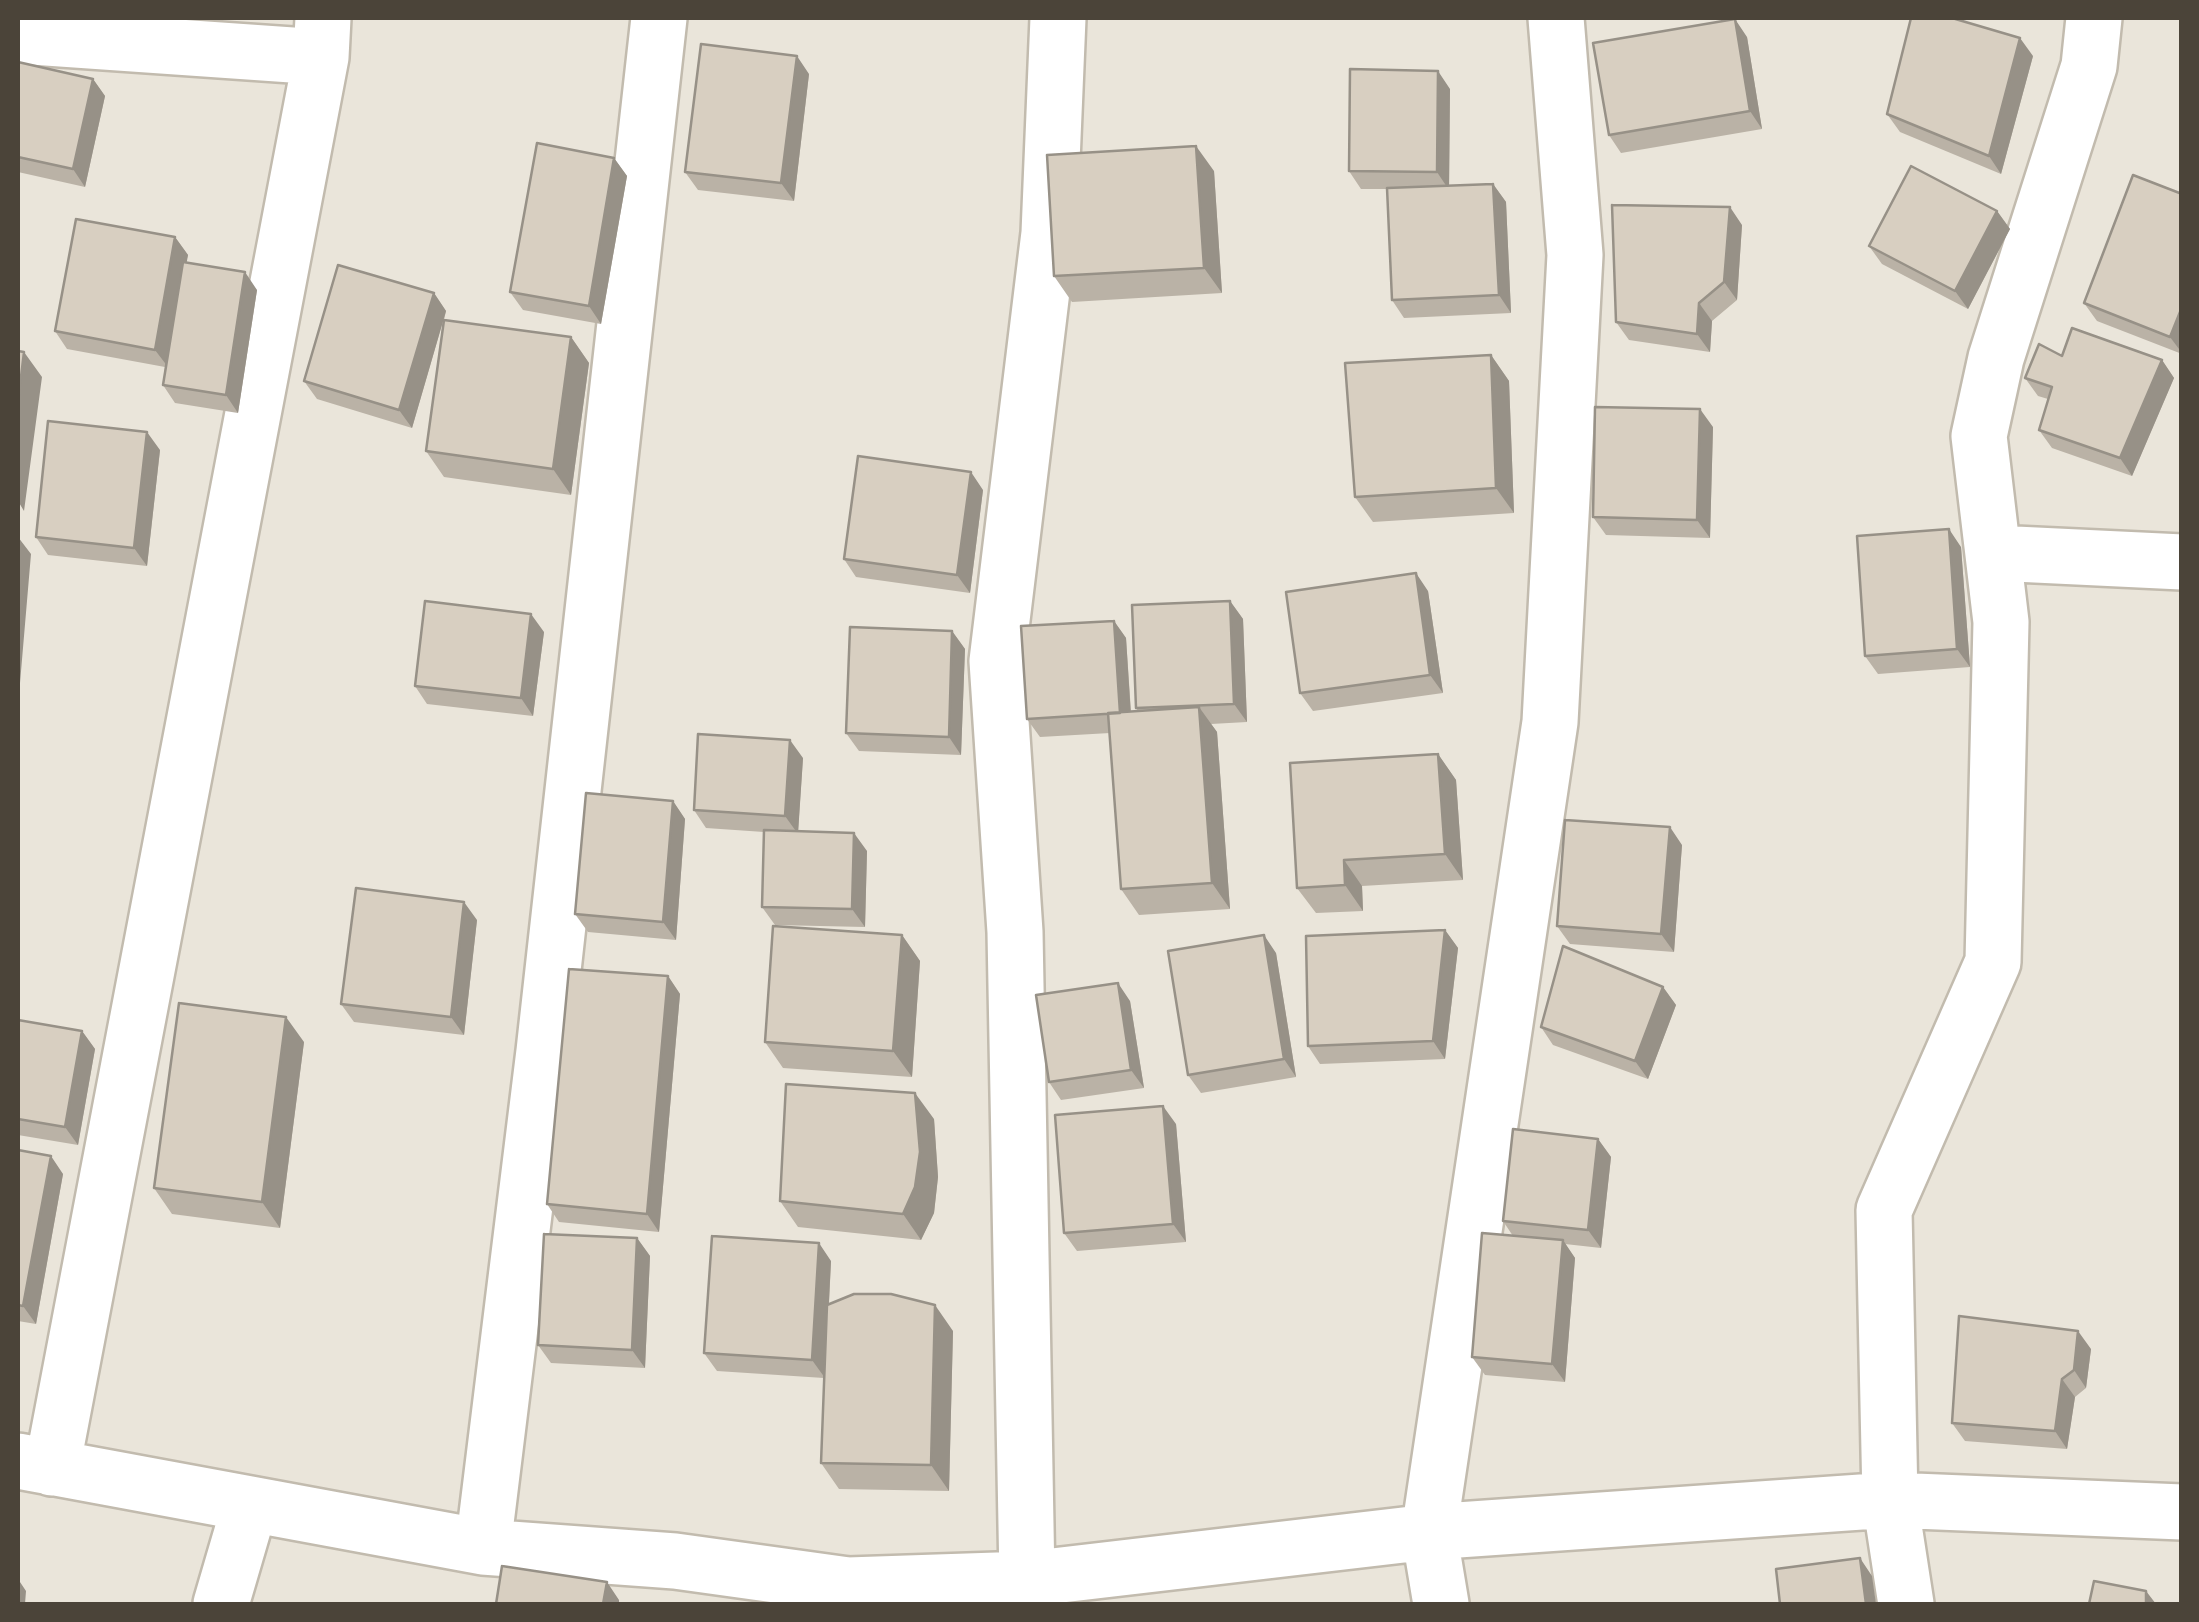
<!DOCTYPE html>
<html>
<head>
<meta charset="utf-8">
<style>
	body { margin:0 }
	#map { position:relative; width:2199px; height:1622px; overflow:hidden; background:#f6f3ec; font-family:Mulish,sans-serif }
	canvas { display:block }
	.frame { position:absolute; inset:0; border:20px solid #4b4439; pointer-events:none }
</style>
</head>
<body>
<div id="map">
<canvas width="2199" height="1622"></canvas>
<div class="frame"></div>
</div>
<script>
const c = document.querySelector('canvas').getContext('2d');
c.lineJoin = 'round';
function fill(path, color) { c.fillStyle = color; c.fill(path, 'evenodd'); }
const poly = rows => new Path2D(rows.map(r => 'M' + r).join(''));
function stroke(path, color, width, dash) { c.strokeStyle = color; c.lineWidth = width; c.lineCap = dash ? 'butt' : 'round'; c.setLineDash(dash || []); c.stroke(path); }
fill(poly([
	[18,18,2181,18,2181,1604,18,1604]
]), '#eae5da');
const minor = poly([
	[18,36,321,57],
	[1994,553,2182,562],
	[18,1461,483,1547,675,1561,848,1585,1027,1579,1429,1532,1890,1500,2182,1512],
	[52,1468,321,57,323,18],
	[483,1547,544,1051,659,18],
	[221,1604,250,1505],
	[1035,1604,1027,1579,1015,932,997,661,1049,233,1058,18],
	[1441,1604,1429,1532,1550,722,1575,255,1556,18],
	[1906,1604,1890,1500,1884,1210,1993,962,2001,622,1979,436,1996,358,2089,66,2094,18]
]);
stroke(minor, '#c2bbae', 60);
stroke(minor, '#fff', 55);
fill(poly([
	[1747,37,1762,129,1621,153,1609,135],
	[2033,56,2001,174,1900,132,1887,114],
	[18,62,93,79,105,96,85,187,18,172],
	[809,74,794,201,698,190,685,172],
	[1450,89,1449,186,1493,184,1506,202,1511,313,1404,318,1392,300,1387,189,1361,189,1349,171],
	[614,158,627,176,601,324,523,310,510,292],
	[1214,171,1222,293,1072,302,1054,276],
	[2182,194,2182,354,2097,321,2084,303],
	[1997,211,2010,229,1968,309,1882,264,1869,246],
	[1742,225,1737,300,1712,321,1710,352,1629,340,1616,322],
	[175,237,188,255,186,262,257,290,238,413,175,403,163,385,165,367,67,349,55,331],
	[434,293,446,311,444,320,571,337,589,363,571,495,444,477,426,451,443,321,412,428,317,399,304,381],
	[1491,355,1509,381,1514,513,1373,522,1355,497],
	[2062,356,2162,360,2174,378,2132,476,2052,448,2039,430,2048,399,2038,396,2025,378],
	[1713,427,1710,538,1606,535,1593,517],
	[160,450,147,566,48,555,36,537],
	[983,490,970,593,856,577,844,559],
	[1961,547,1970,667,1878,674,1865,656],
	[1428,591,1443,693,1313,711,1300,693],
	[1230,601,1243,619,1247,722,1211,724,1217,732,1230,909,1139,915,1121,889,1110,733,1040,737,1027,719,1114,621,1126,638,1131,712,1138,711,1136,708],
	[952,631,965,649,961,755,859,751,846,733],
	[544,632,533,716,427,704,415,686],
	[1438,754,1456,780,1463,880,1362,886,1363,911,1316,913,1297,888],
	[803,758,798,831,867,851,865,927,775,925,762,907,764,832,706,828,694,810],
	[673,801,685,819,676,940,588,932,575,914],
	[1682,845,1674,952,1570,944,1557,926],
	[477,920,464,1035,354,1022,341,1004],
	[1445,930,1458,948,1445,1059,1320,1064,1308,1046],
	[902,935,920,961,912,1077,783,1068,765,1042],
	[1276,953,1296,1077,1201,1093,1188,1075],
	[668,976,680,994,659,1232,559,1222,547,1204],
	[1663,987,1676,1005,1648,1079,1553,1045,1541,1027],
	[1130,1001,1144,1088,1061,1100,1049,1082],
	[18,1020,82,1031,95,1049,78,1145,18,1135],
	[304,1042,280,1228,172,1214,154,1188],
	[934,1119,938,1177,934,1213,921,1240,798,1227,780,1201],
	[1176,1124,1186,1242,1077,1251,1064,1233],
	[1598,1139,1611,1157,1601,1248,1565,1244,1575,1258,1565,1382,1485,1375,1472,1357,1513,1236,1503,1221],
	[18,1150,63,1174,36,1324,18,1321],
	[637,1238,650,1256,645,1368,551,1363,538,1345],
	[831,1261,829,1304,953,1331,949,1491,839,1489,821,1463,824,1378,717,1371,704,1353],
	[2091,1349,2086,1388,2075,1397,2067,1449,1965,1441,1952,1423]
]), '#bab2a6');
fill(poly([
	[1735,19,1747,37,1762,129,1750,111],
	[2020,38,2033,56,2001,174,1989,156],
	[797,56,809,74,794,201,781,183],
	[1438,71,1450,89,1449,190,1437,172],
	[93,79,105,96,85,187,73,169],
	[1196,146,1214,171,1222,293,1204,268],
	[614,158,627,176,601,324,589,306],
	[1493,184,1506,202,1511,313,1499,295],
	[1730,207,1742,225,1737,300,1724,282],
	[1997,211,2010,229,1968,309,1955,291],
	[175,237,188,255,168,367,155,350],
	[245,272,257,290,238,413,226,395],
	[434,293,446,311,412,428,399,410],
	[1699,303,1712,321,1710,352,1697,334],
	[2182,307,2182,353,2170,337],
	[571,337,589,363,571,495,553,469],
	[24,352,42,377,24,511,18,501,18,402],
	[1491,355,1509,381,1514,513,1496,488],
	[2162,360,2174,378,2132,476,2120,458],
	[1700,409,1713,427,1710,538,1697,520],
	[147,432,160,450,147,566,134,548],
	[971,472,983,490,970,593,957,575],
	[1949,529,1961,547,1970,667,1957,649],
	[18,537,31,554,20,683,18,679],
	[1416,573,1428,591,1443,693,1430,675],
	[1230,601,1243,619,1247,722,1234,704],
	[531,614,544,632,533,716,521,698],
	[1114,621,1126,638,1132,732,1120,714],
	[952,631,965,649,961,755,949,737],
	[1199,707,1217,732,1230,909,1212,883],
	[790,740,803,758,798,834,785,816],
	[1438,754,1456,780,1463,880,1445,854],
	[673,801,685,819,676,940,663,922],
	[1670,827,1682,845,1674,952,1661,934],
	[854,833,867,851,865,927,852,909],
	[1344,860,1362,886,1363,911,1345,885],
	[464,902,477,920,464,1035,451,1017],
	[1445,930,1458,948,1445,1059,1433,1041],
	[902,935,920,961,912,1077,893,1051],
	[1264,935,1276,953,1296,1077,1284,1059],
	[668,976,680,994,659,1232,647,1214],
	[1118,983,1130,1001,1144,1088,1131,1070],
	[1663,987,1676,1005,1648,1079,1635,1061],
	[286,1017,304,1042,280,1228,262,1202],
	[82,1031,95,1049,78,1145,65,1127],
	[915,1093,934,1119,938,1177,934,1213,921,1240,903,1214],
	[1163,1106,1176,1124,1186,1242,1173,1224],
	[1598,1139,1611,1157,1601,1248,1588,1230],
	[51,1156,63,1174,36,1324,23,1306],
	[637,1238,650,1256,645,1368,632,1350],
	[1563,1240,1575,1258,1565,1382,1552,1364],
	[819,1243,831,1261,825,1378,812,1360],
	[935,1305,953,1331,949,1491,931,1465],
	[2078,1331,2091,1349,2086,1388,2074,1370],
	[2062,1379,2075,1397,2067,1449,2055,1431],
	[1860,1558,1872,1576,1876,1604,1866,1604],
	[18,1579,26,1591,25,1604,18,1604],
	[607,1582,619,1600,619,1604,603,1604],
	[2146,1591,2156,1604,2146,1604]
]), '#979187');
const building = poly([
	[1911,18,1952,18,2020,38,1989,156,1887,114,1911,18],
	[1735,19,1750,111,1609,135,1593,43,1735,19],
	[701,44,797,56,781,183,685,172,701,44],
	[18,62,93,79,73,169,18,157,18,62],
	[1350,69,1438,71,1437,172,1349,171,1350,69],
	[537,143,614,158,589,306,510,292,537,143],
	[1196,146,1204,268,1054,276,1047,155,1196,146],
	[1911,166,1997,211,1955,291,1869,246,1911,166],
	[2133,175,2182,194,2182,307,2170,337,2084,303,2133,175],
	[1493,184,1499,295,1392,300,1387,188,1493,184],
	[1612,205,1730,207,1724,282,1699,303,1697,334,1616,322,1612,205],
	[76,219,175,237,155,350,55,331,76,219],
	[183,262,245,272,226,395,163,385,183,262],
	[338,265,434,293,399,410,304,381,338,265],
	[444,320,571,337,553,469,426,451,444,320],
	[2072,328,2162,360,2120,458,2039,430,2052,387,2025,378,2039,344,2062,356,2072,328],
	[18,351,24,352,18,402,18,351],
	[1491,355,1496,488,1355,497,1345,363,1491,355],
	[1595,407,1700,409,1697,520,1593,517,1595,407],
	[48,421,147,432,134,548,36,537,48,421],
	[858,456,971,472,957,575,844,559,858,456],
	[1949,529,1957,649,1865,656,1857,536,1949,529],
	[1416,573,1430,675,1300,693,1286,592,1416,573],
	[425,601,531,614,521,698,415,686,425,601],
	[1230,601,1234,704,1136,708,1132,605,1230,601],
	[1114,621,1120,713,1027,719,1021,626,1114,621],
	[850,627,952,631,949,737,846,733,850,627],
	[1199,707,1212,883,1121,889,1108,713,1199,707],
	[698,734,790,740,785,816,694,810,698,734],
	[1438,754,1445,854,1344,860,1345,885,1297,888,1290,763,1438,754],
	[586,793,673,801,663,922,575,914,586,793],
	[1565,820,1670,827,1661,934,1557,926,1565,820],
	[764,830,854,833,852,909,762,907,764,830],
	[356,888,464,902,451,1017,341,1004,356,888],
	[773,926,902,935,893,1051,765,1042,773,926],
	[1445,930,1433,1041,1308,1046,1306,936,1445,930],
	[1264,935,1284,1059,1188,1075,1168,951,1264,935],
	[1563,946,1663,987,1635,1061,1541,1027,1563,946],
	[569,969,668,976,647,1214,547,1204,569,969],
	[1118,983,1131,1070,1049,1082,1036,995,1118,983],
	[179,1003,286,1017,262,1202,154,1188,179,1003],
	[18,1020,82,1031,65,1127,18,1119,18,1020],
	[786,1084,915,1093,920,1152,915,1187,903,1214,780,1201,786,1084],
	[1163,1106,1173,1224,1064,1233,1055,1115,1163,1106],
	[1513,1129,1598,1139,1588,1230,1503,1221,1513,1129],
	[18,1150,51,1156,23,1306,18,1305,18,1150],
	[1482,1233,1563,1240,1552,1364,1472,1357,1482,1233],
	[544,1234,637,1238,632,1350,538,1345,544,1234],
	[712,1236,819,1243,812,1360,704,1353,712,1236],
	[854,1294,891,1294,935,1305,931,1465,821,1463,827,1305,854,1294],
	[1959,1316,2078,1331,2074,1370,2062,1379,2055,1431,1952,1423,1959,1316],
	[1860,1558,1866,1604,1780,1604,1776,1569,1860,1558],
	[502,1566,607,1582,603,1604,496,1604,502,1566],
	[2094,1581,2146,1591,2146,1604,2089,1604,2094,1581]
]);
fill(building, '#d8cfc1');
stroke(building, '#979187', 2.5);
</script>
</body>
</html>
